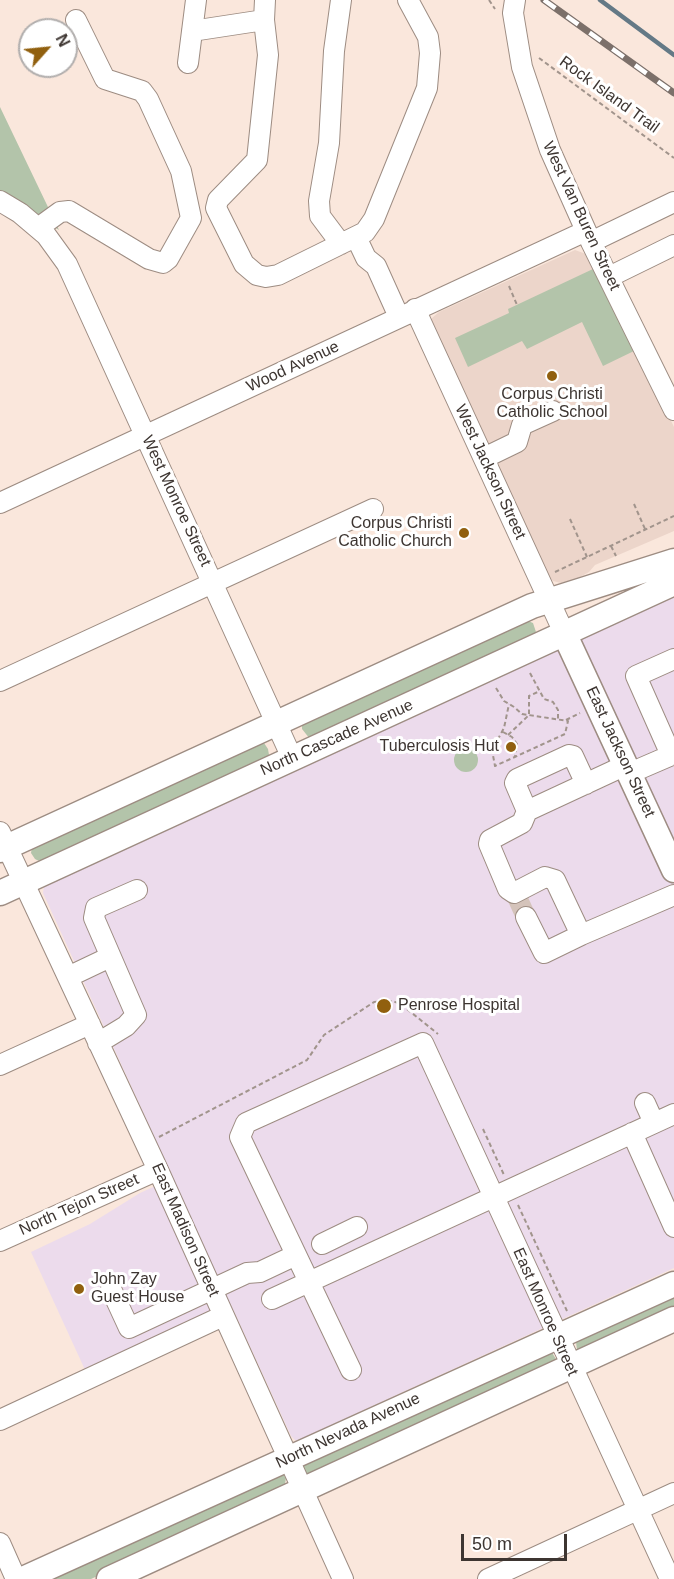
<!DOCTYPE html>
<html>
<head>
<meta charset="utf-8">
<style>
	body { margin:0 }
	#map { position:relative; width:674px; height:1579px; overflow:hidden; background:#fae7dc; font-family:Arial,sans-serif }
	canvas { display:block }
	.north { position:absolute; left:18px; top:18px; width:60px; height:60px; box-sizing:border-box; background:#fff; border:2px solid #b1aead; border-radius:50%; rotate:63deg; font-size:16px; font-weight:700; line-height:24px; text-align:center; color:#3d3531 }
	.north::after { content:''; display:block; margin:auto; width:21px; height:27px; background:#91600f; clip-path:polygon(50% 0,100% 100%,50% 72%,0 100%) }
	.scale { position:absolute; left:461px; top:1534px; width:106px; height:27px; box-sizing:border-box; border:3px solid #3d3531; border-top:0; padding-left:8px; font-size:18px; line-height:21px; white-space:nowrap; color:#3d3531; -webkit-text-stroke:4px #fff; paint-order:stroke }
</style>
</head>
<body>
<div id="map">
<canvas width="674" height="1579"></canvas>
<div class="north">N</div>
<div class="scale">50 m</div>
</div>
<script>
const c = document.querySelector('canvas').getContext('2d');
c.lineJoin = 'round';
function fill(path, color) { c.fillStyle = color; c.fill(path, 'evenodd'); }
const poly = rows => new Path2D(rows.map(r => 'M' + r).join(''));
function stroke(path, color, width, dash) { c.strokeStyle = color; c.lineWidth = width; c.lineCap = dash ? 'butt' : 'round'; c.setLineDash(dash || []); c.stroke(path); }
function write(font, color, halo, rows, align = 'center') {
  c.font = font + ' Arial,sans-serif'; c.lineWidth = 6; c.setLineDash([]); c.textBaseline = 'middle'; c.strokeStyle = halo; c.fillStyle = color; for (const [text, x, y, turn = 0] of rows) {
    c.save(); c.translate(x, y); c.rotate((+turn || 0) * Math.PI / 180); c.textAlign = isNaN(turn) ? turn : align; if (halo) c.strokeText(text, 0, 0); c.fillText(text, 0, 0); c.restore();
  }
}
fill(poly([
	[575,250,586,254,593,261,674,427,674,531,595,565,589,572,571,582,561,583,553,581,545,573,431,325,432,318,439,312]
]), '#ecd5ca');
fill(poly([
	[674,597,674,1268,296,1441,291,1436,231,1305,86,1372,31,1252,90,1224,140,1193,173,1178,43,893,44,886]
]), '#ecdbec');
fill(poly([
	[0,107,59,230,0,193],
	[593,269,634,351,603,366,582,322,527,349,522,341,468,367,455,338,509,313,508,309],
	[528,621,533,623,537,635,310,739,302,729,302,723],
	[258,741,264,743,268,749,269,755,264,761,41,862,35,859,31,853,32,847],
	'454 760a12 12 0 1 1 24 0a12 12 0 1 1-24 0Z',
	[674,1293,674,1316,582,1355,577,1350,576,1342,580,1336],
	[550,1349,557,1361,308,1474,304,1470,303,1463],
	[282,1473,286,1478,284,1490,91,1579,40,1579]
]), '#b3c4aa');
stroke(poly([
	[600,0,674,55]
]), '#647986', 4.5);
stroke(poly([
	[517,897,526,917]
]), '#d4c3ba', 20, [20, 10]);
const minor = poly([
	[265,0,264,20,268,55,257,160,218,200,216,208,244,264,257,275,266,277,278,275,365,232,374,219,427,88,430,53,428,37,408,0],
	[515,0,513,13,522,67,550,150,591,242,674,410],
	[192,31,264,20],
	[188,63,196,0],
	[0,201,20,213,46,235,67,264,292,758],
	[38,228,60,212,69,211,149,259,163,263,168,259,191,218,181,171,148,99,142,91,105,79,76,20],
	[356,237,366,258,376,266,399,317],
	[591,242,674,202],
	[341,244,320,216,319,201,329,143,334,51,341,0],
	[609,277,674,245],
	[415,309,565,635],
	[484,458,517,442,522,425,553,411],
	[0,503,586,231],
	[0,681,373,509],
	[671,755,636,676,674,659],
	[626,765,527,811,522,823,490,840,489,844,508,889,514,893,545,877,555,880,581,935,674,895],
	[630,773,674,754],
	[527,811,515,783,517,779,569,755,573,756,586,784],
	[0,832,158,1170,343,1579],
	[526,917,544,953,581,935],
	[68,977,110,957],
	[98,1043,126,1026,136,1015,94,918,96,908,137,890],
	[0,1065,90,1024],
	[645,1103,654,1123],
	[632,1133,674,1227],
	[0,1241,158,1170],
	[322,1244,357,1227],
	[111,1289,129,1328,247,1273,260,1272,296,1255],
	[272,1299,674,1114],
	[351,1370,240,1137,246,1123,423,1043,670,1579],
	[0,1420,223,1316],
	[0,1543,16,1579],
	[488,1579,674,1493]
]);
const major = poly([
	[565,635,674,870],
	[0,850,532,606,674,561],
	[0,893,674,583],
	[23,1579,674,1284],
	[109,1579,674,1319]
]);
stroke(minor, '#9d8c82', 22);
stroke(major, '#9d8c82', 27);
stroke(poly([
	[489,0,495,9],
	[539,58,674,158],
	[509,286,517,305],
	[634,504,645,529],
	[570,519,587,557],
	[611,546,616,556],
	[555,572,674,516],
	[530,673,544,699,553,702,558,710,558,719],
	[496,688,504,701,514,707,522,714,568,721,565,734,495,766,492,750,504,728,509,704],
	[566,720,580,713],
	[503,732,512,737,517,744,515,757],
	[508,735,529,715,529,696,540,691],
	[483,1129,504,1175],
	[159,1137,307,1060,324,1035,374,1002,393,1001,402,1005,438,1034],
	[518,1205,567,1311]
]), '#a1948c', 2, [4.5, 3]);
stroke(minor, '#fff', 20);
stroke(major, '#fff', 24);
const rail = poly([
	[544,0,674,93]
]);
stroke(rail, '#7c706a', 7);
stroke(rail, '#fff', 4.5, [14]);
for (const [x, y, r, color] of [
	[552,376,6,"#91600f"],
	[464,533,6,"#91600f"],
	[511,747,6,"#91600f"],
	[384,1006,8,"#91600f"],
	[79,1289,6,"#91600f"]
]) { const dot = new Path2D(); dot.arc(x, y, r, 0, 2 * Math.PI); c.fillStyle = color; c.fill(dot); stroke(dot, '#fff', 2); }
write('16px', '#3d3531', '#fff', [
	["Rock Island Trail",609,95,36],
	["West Van Buren Street",581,216,65],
	["Wood Avenue",293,367,-25],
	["West Jackson Street",490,472,65],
	["West Monroe Street",176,501,65],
	["North Cascade Avenue",337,738,-24],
	["East Jackson Street",620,752,65],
	["North Tejon Street",79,1205,-24],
	["East Madison Street",185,1230,66],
	["East Monroe Street",545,1312,66],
	["North Nevada Avenue",348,1431,-25]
]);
write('16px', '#3d3531', '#fff', [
	["Corpus Christi",552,395,"center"],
	["Catholic School",552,413,"center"],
	["Corpus Christi",452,524],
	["Catholic Church",452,542],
	["Tuberculosis Hut",499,747],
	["Penrose Hospital",398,1006,"left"],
	["John Zay",91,1280,"left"],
	["Guest House",91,1298,"left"]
], 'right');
</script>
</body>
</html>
